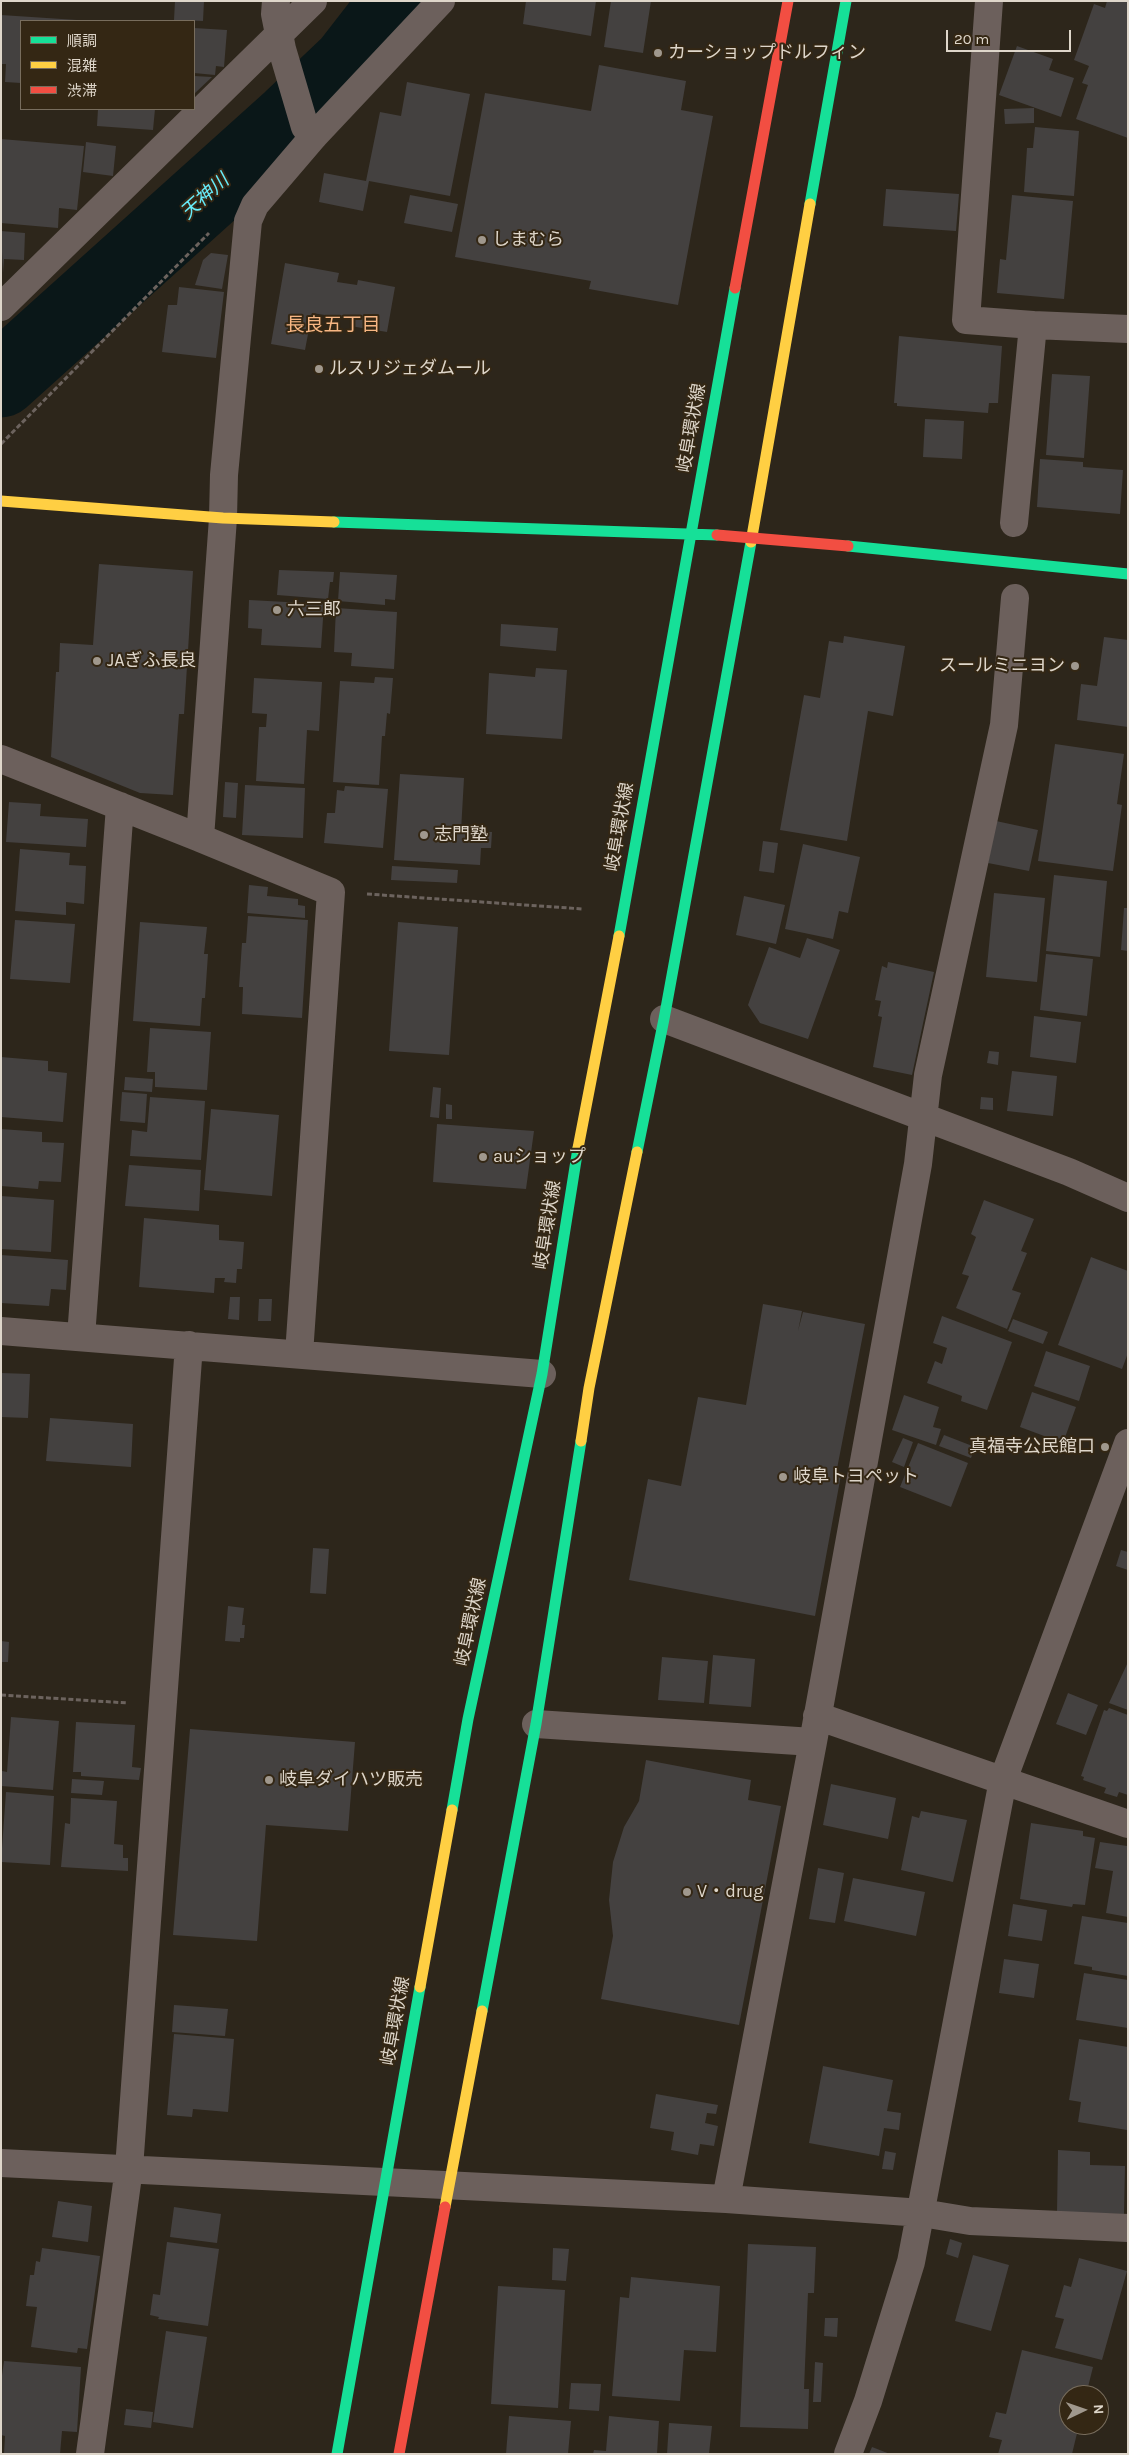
<!DOCTYPE html>
<html>
<head>
<meta charset="utf-8">
<style>
	body { margin:0 }
	#map { position:relative; width:1129px; height:2455px; overflow:hidden; background:#2d261b; font-family:Karla,"Noto Sans JP",sans-serif }
	canvas { display:block }
	.frame { position:absolute; inset:0; border:2px solid #ded6ca; pointer-events:none }
	.legend { position:absolute; left:20px; top:20px; width:175px; height:90px; box-sizing:border-box; background:#342714; border:1px solid #786d5d; margin:0; padding:6px 9px; list-style:none; font-size:15px; color:#ded6ca }
	.legend li { display:flex; align-items:center; gap:10px; height:25px }
	.legend b { width:25px; border:1px solid #786d5d }
	.north { position:absolute; left:1059px; top:2385px; width:50px; height:50px; box-sizing:border-box; background:#342714; border:1px solid #786d5d; border-radius:50%; rotate:87deg; font-size:14px; font-weight:700; line-height:20px; text-align:center; color:#ded6ca }
	.north::after { content:''; display:block; margin:auto; width:18px; height:22px; background:#a0988d; clip-path:polygon(50% 0,100% 100%,50% 72%,0 100%) }
	.scale { position:absolute; left:946px; top:30px; width:125px; height:22px; box-sizing:border-box; border:2px solid #ded6ca; border-top:0; padding-left:6px; font-size:15px; line-height:18px; white-space:nowrap; color:#ded6ca; -webkit-text-stroke:4px #342714; paint-order:stroke }
</style>
</head>
<body>
<div id="map">
<canvas width="1129" height="2455"></canvas>
<div class="frame"></div>
<ul class="legend">
<li><b style="height:6px;background:#16e098"></b>順調</li>
<li><b style="height:6px;background:#ffcf43"></b>混雑</li>
<li><b style="height:6px;background:#f24e42"></b>渋滞</li>
</ul>
<div class="north">N</div>
<div class="scale">20 m</div>
</div>
<script>
const c = document.querySelector('canvas').getContext('2d');
c.lineJoin = 'round';
const poly = rows => new Path2D(rows.map(r => 'M' + r).join(''));
function stroke(path, color, width, dash) { c.strokeStyle = color; c.lineWidth = width; c.lineCap = dash ? 'butt' : 'round'; c.setLineDash(dash || []); c.stroke(path); }
function fill(path, color) { c.fillStyle = color; c.fill(path, 'evenodd'); }
function write(font, color, halo, rows, align = 'center') {
  c.font = font + ' Karla,"Noto Sans JP",sans-serif'; c.lineWidth = 4; c.setLineDash([]); c.textBaseline = 'middle'; c.strokeStyle = halo; c.fillStyle = color; for (const [text, x, y, turn = 0] of rows) {
    c.save(); c.translate(x, y); c.rotate((+turn || 0) * Math.PI / 180); c.textAlign = isNaN(turn) ? turn : align; if (halo) c.strokeText(text, 0, 0); c.fillText(text, 0, 0); c.restore();
  }
}
stroke(poly([
	[1,380,291,119,349,64,398,1]
]), '#0a1718', 75);
fill(poly([
	[175,1,204,1,203,21,174,20],
	[526,1,596,1,591,36,523,24],
	[611,1,651,1,643,53,604,47],
	[1107,1,1128,1,1128,138,1076,119,1088,85,1082,83,1089,66,1074,60,1094,4,1105,8],
	[1,15,77,20,77,21,21,21,21,83,5,82,6,64,1,64],
	[194,28,227,30,224,67,216,66,215,75,194,73],
	[1017,46,1053,59,1049,70,1074,78,1061,117,999,95],
	[599,65,686,81,681,110,713,116,678,305,589,289,591,281,455,257,485,93,591,111],
	[194,76,212,77,194,94],
	[407,82,470,94,450,196,369,181,363,211,319,202,324,173,366,181,380,112,401,116],
	[1034,108,1034,123,1005,124,1004,109],
	[98,109,155,109,153,130,97,126],
	[1035,127,1079,131,1074,196,1024,192,1027,148,1033,148],
	[1,139,84,146,77,210,59,208,58,228,1,223],
	[86,142,116,146,113,176,83,172],
	[886,189,959,194,956,231,883,226],
	[410,195,458,204,452,232,404,223],
	[1012,195,1073,201,1064,299,997,293,1000,259,1006,260],
	[1,231,25,233,24,260,4,259,3,273],
	[211,253,228,255,222,289,195,285,203,260],
	[285,263,339,273,337,282,357,285,358,280,395,287,387,332,350,326,351,319,312,313,305,350,271,344],
	[179,287,224,292,216,358,162,352,168,305,177,305],
	[899,336,1002,346,998,403,989,403,988,413,897,406,897,403,894,403],
	[1052,374,1090,376,1084,458,1046,455],
	[925,419,964,421,962,459,923,457],
	[1040,459,1083,462,1083,467,1123,470,1120,514,1037,507],
	[99,564,193,571,184,714,179,714,173,795,140,793,51,757,56,672,59,672,60,643,93,645],
	[279,570,334,572,333,582,330,582,328,599,277,595],
	[340,572,397,575,395,600,385,599,385,605,338,601],
	[249,600,324,604,321,648,261,645,262,629,248,628],
	[336,608,397,612,394,669,351,666,352,653,334,652],
	[501,624,558,628,556,651,500,646],
	[844,636,905,646,893,716,868,711,847,841,780,830,804,695,820,698,829,641,843,643],
	[1104,637,1128,640,1128,727,1077,720,1081,684,1097,686],
	[536,668,567,670,562,739,486,734,489,673,535,677],
	[375,677,393,678,390,714,387,713,385,736,382,736,379,785,333,782,340,681,374,683],
	[254,678,322,682,319,731,307,730,304,784,256,781,259,727,266,727,267,714,252,713],
	[1055,744,1124,754,1117,804,1122,805,1113,871,1038,861],
	[400,774,464,778,461,831,492,832,491,848,481,848,480,865,394,860],
	[225,782,238,783,236,818,223,817],
	[245,785,305,788,303,838,242,835],
	[345,786,388,789,383,848,324,843,327,813,335,813,337,790,344,791],
	[9,802,41,804,40,816,88,819,86,847,6,842],
	[996,821,1038,830,1029,871,988,863],
	[763,841,778,843,774,873,759,871],
	[803,844,860,857,848,913,839,911,833,939,785,929],
	[20,849,70,853,69,865,86,866,84,904,66,902,66,915,15,911],
	[392,866,458,870,457,883,391,880],
	[1054,875,1107,881,1100,957,1046,951],
	[249,885,268,887,267,896,298,899,298,905,305,906,305,918,247,913],
	[994,893,1045,898,1037,982,986,977],
	[744,896,785,905,776,944,736,935],
	[1124,908,1128,908,1128,951,1121,950],
	[248,916,308,920,302,1018,242,1014,243,987,239,987,242,943,246,943],
	[15,920,75,924,70,983,10,979],
	[140,922,207,927,204,954,208,954,205,998,202,998,200,1026,133,1021],
	[398,922,458,927,449,1055,389,1051],
	[807,938,840,950,808,1039,760,1023,748,1005,769,947,800,958],
	[1046,954,1093,959,1087,1016,1040,1010],
	[888,962,934,972,912,1075,873,1067,882,1017,878,1016,881,1001,875,1000,882,966,887,968],
	[1034,1016,1081,1022,1076,1063,1030,1057],
	[150,1028,211,1032,207,1090,155,1087,155,1072,147,1072],
	[989,1051,999,1052,998,1065,987,1063],
	[1,1057,48,1061,48,1071,67,1073,63,1122,1,1117],
	[1012,1071,1057,1076,1053,1116,1007,1111],
	[125,1077,153,1079,152,1092,124,1090],
	[433,1087,441,1088,439,1118,430,1117],
	[122,1092,147,1094,145,1123,120,1121],
	[150,1097,205,1101,201,1160,130,1156,132,1130,147,1132],
	[981,1097,993,1098,993,1110,980,1109],
	[446,1104,452,1105,452,1119,446,1119],
	[211,1109,279,1115,272,1196,204,1190],
	[437,1124,534,1131,526,1189,433,1182],
	[1,1129,42,1132,42,1142,64,1143,61,1182,39,1181,38,1189,1,1186],
	[129,1165,201,1170,199,1211,125,1206],
	[1,1196,54,1200,51,1252,1,1249],
	[984,1200,1034,1219,1021,1251,1027,1253,1012,1290,1021,1293,1007,1329,956,1308,969,1276,962,1274,976,1237,971,1234],
	[144,1218,219,1225,219,1240,244,1242,242,1269,237,1269,236,1283,224,1282,225,1278,215,1278,214,1293,139,1287],
	[1,1255,68,1260,66,1290,51,1289,49,1306,1,1303],
	[1091,1257,1128,1271,1128,1353,1122,1369,1058,1345],
	[230,1297,240,1297,239,1320,228,1319],
	[259,1299,272,1299,271,1321,258,1321],
	[763,1304,802,1311,798,1331,803,1312,865,1324,836,1474,841,1475,815,1616,629,1580,648,1479,681,1486,698,1397,746,1405],
	[942,1316,1012,1342,987,1410,961,1401,962,1396,927,1383,935,1361,942,1364,947,1348,933,1343],
	[1013,1319,1048,1332,1043,1344,1008,1331],
	[1046,1351,1090,1366,1079,1401,1034,1386],
	[1,1373,30,1374,28,1418,1,1417],
	[1032,1392,1076,1407,1063,1443,1020,1427],
	[904,1395,939,1407,933,1427,941,1429,936,1445,892,1430],
	[50,1418,133,1424,131,1467,46,1461],
	[944,1435,975,1447,971,1458,939,1446],
	[903,1438,913,1442,904,1467,892,1462],
	[918,1443,968,1463,951,1507,900,1487],
	[313,1548,329,1549,326,1594,310,1593],
	[1121,1550,1128,1552,1128,1570,1116,1566],
	[228,1606,244,1608,242,1625,245,1625,244,1638,240,1638,240,1642,225,1641],
	[1,1641,9,1642,8,1662,1,1662],
	[713,1655,755,1659,751,1707,709,1704],
	[662,1657,708,1661,704,1703,658,1700],
	[1128,1662,1128,1710,1109,1703],
	[1068,1693,1098,1705,1086,1735,1056,1724],
	[1109,1708,1128,1715,1128,1795,1119,1792,1117,1797,1104,1793,1106,1788,1083,1780,1084,1777,1081,1776,1104,1710,1107,1711],
	[11,1717,59,1721,53,1790,1,1786,2,1771,7,1772],
	[76,1722,135,1725,132,1767,141,1768,139,1780,81,1776,81,1772,73,1772],
	[190,1729,355,1742,348,1831,266,1825,257,1941,173,1935],
	[646,1760,751,1780,748,1800,781,1806,739,2025,601,1999,613,1936,609,1900,613,1862,624,1827,639,1801],
	[72,1779,104,1781,102,1795,71,1793],
	[831,1784,896,1798,888,1839,823,1825],
	[6,1792,54,1796,50,1865,1,1862],
	[71,1798,117,1801,114,1844,123,1845,123,1858,128,1858,128,1871,61,1867,65,1823,70,1824],
	[921,1811,967,1820,953,1882,901,1870,912,1816,919,1818],
	[1031,1823,1083,1831,1083,1836,1095,1838,1085,1905,1073,1904,1072,1907,1020,1899],
	[1100,1842,1127,1846,1128,1917,1106,1913,1113,1871,1095,1868],
	[818,1868,844,1873,835,1923,809,1919],
	[853,1878,925,1892,916,1936,844,1921],
	[1013,1904,1047,1910,1042,1941,1008,1936],
	[1082,1916,1128,1923,1128,1976,1092,1970,1092,1967,1074,1964],
	[1004,1959,1039,1964,1034,1998,999,1993],
	[1084,1973,1128,1980,1128,2028,1076,2020],
	[174,2005,228,2009,225,2036,172,2032],
	[174,2034,234,2039,228,2112,193,2109,192,2117,167,2115],
	[1079,2039,1128,2047,1127,2130,1078,2122,1081,2102,1069,2100],
	[823,2066,893,2080,887,2111,901,2113,899,2130,884,2128,879,2156,809,2143],
	[656,2094,718,2105,716,2114,707,2113,705,2123,718,2126,714,2146,700,2144,698,2155,671,2150,674,2132,650,2128],
	[1058,2150,1090,2152,1090,2165,1125,2166,1124,2214,1057,2213],
	[885,2151,896,2153,893,2170,882,2169],
	[58,2201,92,2206,88,2242,52,2237],
	[174,2207,221,2214,217,2243,170,2237],
	[950,2239,962,2243,958,2258,946,2254],
	[167,2242,219,2249,208,2326,158,2319,159,2317,150,2315,153,2294,160,2295],
	[748,2244,816,2247,814,2293,808,2293,804,2389,809,2389,808,2429,740,2427],
	[42,2248,100,2256,87,2349,78,2348,77,2353,31,2347,37,2307,26,2306,30,2275,34,2275,36,2261,40,2262],
	[553,2248,569,2249,566,2281,552,2280],
	[973,2255,1009,2265,991,2331,955,2321],
	[1079,2258,1127,2271,1102,2360,1055,2348,1064,2319,1055,2317,1064,2285,1071,2287],
	[631,2277,720,2286,716,2352,684,2350,680,2401,612,2396,620,2297,629,2298],
	[498,2286,565,2290,558,2408,491,2404],
	[825,2318,838,2318,837,2337,824,2336],
	[166,2331,207,2337,193,2428,153,2422],
	[1022,2350,1093,2367,1086,2395,1069,2395,1069,2425,1079,2425,1072,2454,998,2454,1002,2440,989,2437,996,2412,1006,2414],
	[4,2361,81,2367,77,2432,62,2431,60,2454,4,2454,5,2436,1,2435,1,2383],
	[815,2362,823,2363,821,2402,813,2402],
	[571,2383,601,2384,599,2411,569,2409],
	[126,2409,153,2412,151,2428,124,2425],
	[509,2416,571,2421,568,2454,506,2454],
	[609,2416,659,2421,657,2454,593,2454,594,2450,606,2451],
	[669,2423,712,2426,709,2454,667,2454],
	[872,2447,890,2454,869,2454]
]), '#444140');
stroke(poly([
	[1,444,209,233],
	[367,894,583,909],
	[1,1695,128,1703]
]), '#6c635e', 3, [5, 2.5]);
stroke(poly([
	[276,1,275,14,282,49,305,127,314,136],
	[989,1,966,320,1033,325],
	[1,307,313,1],
	[1014,523,1033,325,1128,329],
	[1,759,200,838,223,518,224,475,248,221,255,205,314,136,441,1],
	[200,838,331,892,299,1354],
	[664,1019,1069,1172,1128,1198],
	[1,1331,542,1374],
	[81,1337,120,806],
	[817,1716,1128,1824],
	[536,1724,813,1742],
	[1,2163,726,2199,922,2213,970,2221,1128,2228],
	[726,2199,813,1742,918,1164,928,1075,1004,725,1015,598],
	[90,2454,129,2168,189,1345],
	[848,2454,868,2401,911,2262,1003,1780,1128,1443]
]), '#6c605c', 28);
stroke(poly([
	[810,204,846,1],
	[334,522,717,535],
	[848,546,1128,574],
	[619,936,735,288],
	[637,1152,664,1019,751,542],
	[452,1810,468,1719,542,1374,578,1148],
	[482,2011,536,1724,581,1441],
	[337,2454,420,1987]
]), '#16e098', 11);
stroke(poly([
	[1,501,223,518,334,522],
	[751,542,810,204],
	[578,1148,619,936],
	[581,1441,589,1388,637,1152],
	[420,1987,452,1810],
	[445,2207,482,2011]
]), '#ffcf43', 11);
stroke(poly([
	[735,288,788,1],
	[717,535,848,546],
	[399,2454,445,2207]
]), '#f24e42', 11);
for (const [x, y, r, color] of [
	[658,53,5,"#a0988d"],
	[482,240,5,"#a0988d"],
	[319,369,5,"#a0988d"],
	[277,610,5,"#a0988d"],
	[97,661,5,"#a0988d"],
	[1075,666,5,"#a0988d"],
	[424,835,5,"#a0988d"],
	[483,1157,5,"#a0988d"],
	[1105,1447,5,"#a0988d"],
	[783,1477,5,"#a0988d"],
	[269,1780,5,"#a0988d"],
	[687,1892,5,"#a0988d"]
]) { const dot = new Path2D(); dot.arc(x, y, r, 0, 2 * Math.PI); c.fillStyle = color; c.fill(dot); stroke(dot, '#342714', 2); }
write('18px', '#ded6ca', '#342714', [
	["カーショップドルフィン",668,53],
	["しまむら",492,240],
	["ルスリジェダムール",329,369],
	["六三郎",287,610],
	["JAぎふ長良",107,661],
	["スールミニヨン",1065,666,"right"],
	["志門塾",434,835],
	["auショップ",493,1157],
	["真福寺公民館口",1095,1447,"right"],
	["岐阜トヨペット",793,1477],
	["岐阜ダイハツ販売",279,1780],
	["V・drug",697,1892]
], 'left');
write('18px', '#ded6ca', '#342714', [
	["岐阜環状線",692,428,-80],
	["岐阜環状線",620,827,-80],
	["岐阜環状線",548,1225,-81],
	["岐阜環状線",471,1622,-78],
	["岐阜環状線",396,2021,-80]
]);
write('italic 19px', '#67ebf9', '#342714', [
	["天神川",205,197,-42]
]);
write('19px', '#f7b683', '#342714', [
	["長良五丁目",333,326]
]);
</script>
</body>
</html>
